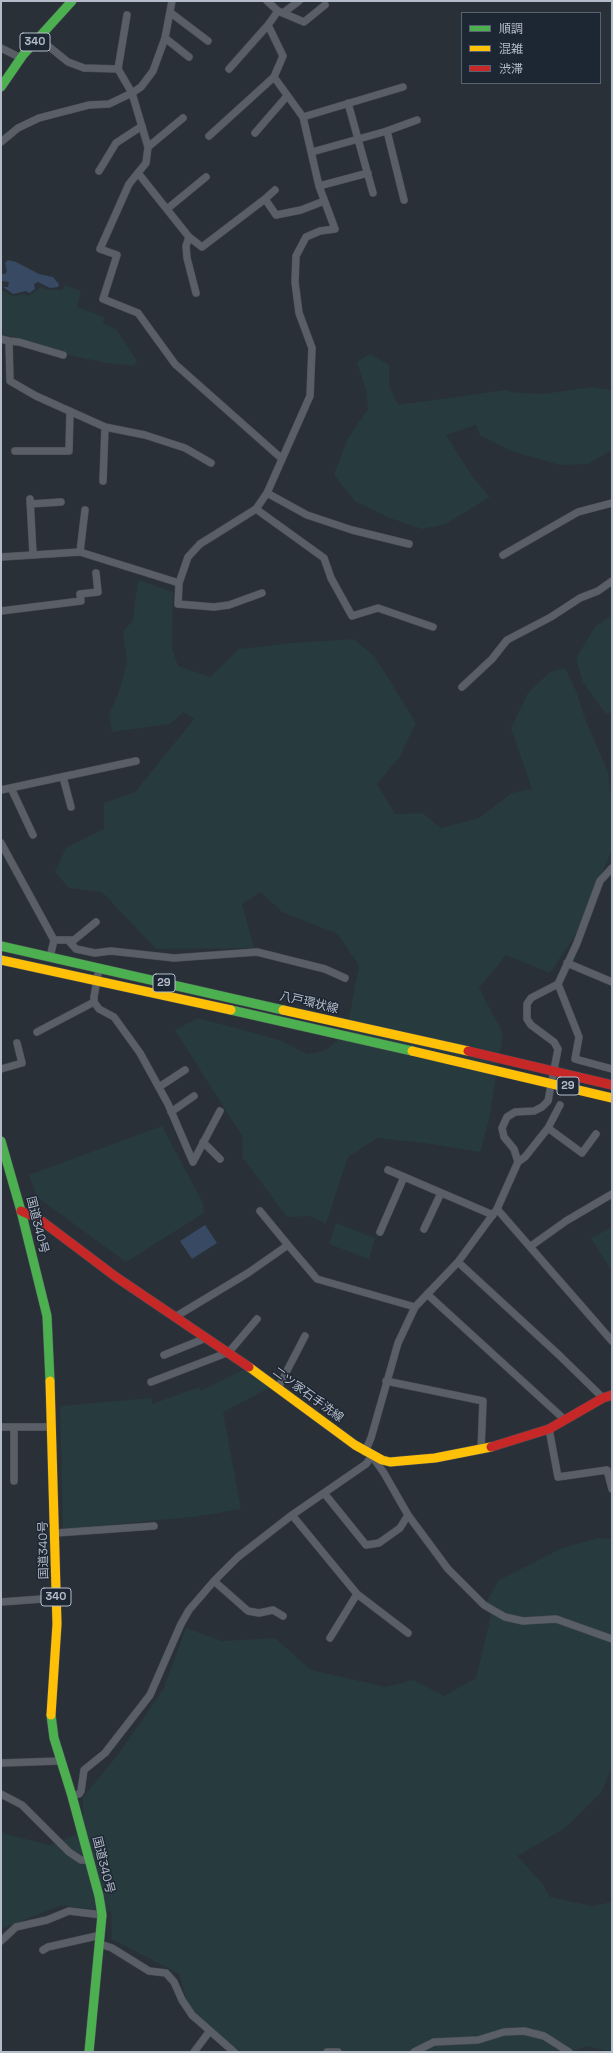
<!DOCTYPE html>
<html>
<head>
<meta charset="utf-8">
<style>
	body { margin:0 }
	#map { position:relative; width:613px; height:2053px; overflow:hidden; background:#2a3038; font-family:"Space Grotesk","Noto Sans JP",sans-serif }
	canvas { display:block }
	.frame { position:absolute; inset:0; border:2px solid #b4bcc9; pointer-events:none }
	.legend { position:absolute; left:461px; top:12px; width:140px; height:72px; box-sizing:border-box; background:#1d2633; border:1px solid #59626f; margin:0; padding:5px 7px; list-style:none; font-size:12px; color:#b4bcc9 }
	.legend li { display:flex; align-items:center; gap:8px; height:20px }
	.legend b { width:20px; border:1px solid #59626f }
</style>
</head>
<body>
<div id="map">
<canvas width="613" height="2053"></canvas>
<div class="frame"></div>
<ul class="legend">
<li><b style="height:5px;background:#4caf50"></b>順調</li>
<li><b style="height:5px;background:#ffc107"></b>混雑</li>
<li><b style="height:5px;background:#c62828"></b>渋滞</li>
</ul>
</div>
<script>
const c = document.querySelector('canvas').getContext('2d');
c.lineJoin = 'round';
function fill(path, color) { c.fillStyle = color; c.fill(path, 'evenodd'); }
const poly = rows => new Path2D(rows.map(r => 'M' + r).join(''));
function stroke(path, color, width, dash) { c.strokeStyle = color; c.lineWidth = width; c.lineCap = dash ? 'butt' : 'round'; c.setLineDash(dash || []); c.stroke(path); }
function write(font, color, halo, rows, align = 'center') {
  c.font = font + ' "Space Grotesk","Noto Sans JP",sans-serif'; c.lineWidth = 3; c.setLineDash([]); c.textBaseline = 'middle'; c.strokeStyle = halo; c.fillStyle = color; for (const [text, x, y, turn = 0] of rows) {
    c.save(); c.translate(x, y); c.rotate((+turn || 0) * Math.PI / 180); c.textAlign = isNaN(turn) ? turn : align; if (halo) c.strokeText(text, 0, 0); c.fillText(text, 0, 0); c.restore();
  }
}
fill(poly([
	[65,285,81,291,77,307,104,317,103,323,117,330,137,361,134,366,108,363,73,356,16,337,1,335,1,289,13,296,24,294,28,296,41,287,48,290,62,290],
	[370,354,389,365,389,386,398,405,506,390,511,392,543,394,592,387,612,390,612,450,588,464,560,465,514,452,480,435,476,425,446,435,472,476,490,497,446,524,422,529,390,518,355,501,334,475,347,440,368,409,366,390,357,362],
	[138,580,173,592,172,648,178,666,210,677,239,649,292,643,354,639,375,657,416,723,400,756,377,784,395,814,422,813,441,828,479,818,512,793,532,789,511,728,528,693,550,672,565,668,577,693,585,719,608,772,612,806,612,849,578,931,550,973,506,955,479,988,503,1034,489,1120,480,1152,424,1143,377,1138,348,1157,326,1224,311,1216,287,1217,243,1158,242,1136,175,1030,198,1018,280,1040,307,1054,324,1051,346,1034,359,966,338,934,282,912,261,892,242,904,254,948,156,949,102,892,69,888,55,872,66,848,104,829,104,803,135,792,194,719,183,712,170,724,112,732,109,714,119,692,127,662,123,632,133,620],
	[612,615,612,712,606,714,583,682,576,658,595,627],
	[162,1126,203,1203,204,1213,126,1262,37,1197,29,1175],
	[336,1223,375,1238,369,1259,329,1244],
	[612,1227,612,1272,591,1238],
	[245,1369,271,1387,223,1412,241,1509,193,1517,63,1529,60,1406,151,1398,152,1404,199,1387,201,1391],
	[599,1538,612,1539,612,1768,601,1793,564,1829,517,1856,542,1883,550,1897,592,1906,612,1902,612,2052,586,2046,573,2052,230,2052,193,2020,179,1974,112,1939,111,1912,62,1905,1,1929,1,1833,50,1845,83,1832,83,1797,120,1752,163,1690,186,1628,222,1641,275,1638,311,1670,386,1687,414,1680,444,1696,476,1678,491,1616,487,1601,499,1580,562,1548]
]), '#273a3e');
fill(poly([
	[8,260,16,262,39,274,53,277,59,284,58,287,50,288,38,282,34,284,35,289,29,293,26,291,13,294,3,287,8,287,9,282,1,281,1,274,5,274,7,271,5,263],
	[205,1225,217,1243,192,1259,180,1241]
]), '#384963');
const street = poly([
	[172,1,165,38,153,71,141,87,132,93,148,147,146,163,129,184,100,249,117,255,103,299,138,313,175,364,281,458],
	[278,11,304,22,325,5],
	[171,13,208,41],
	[283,13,299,1],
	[165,38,189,57],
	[47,45,68,62,84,68,118,69],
	[1,48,21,58],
	[229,69,268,25],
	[348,103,373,193],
	[303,117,403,87],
	[387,131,404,200],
	[255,133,287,96],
	[209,136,274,77],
	[1,142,18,128,39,118,89,105,109,104,132,93,118,69,127,15],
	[148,147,183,118],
	[312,152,387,131,417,120],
	[99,171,116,143,142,126],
	[138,173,189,237,202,247,265,199,276,215,301,210,324,201],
	[319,186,368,173],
	[265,199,275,190],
	[167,209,206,177],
	[189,237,186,246,187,258,196,293],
	[1,339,9,341,10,381,36,396,105,427,145,435,185,448,211,463],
	[9,341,19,342,63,355],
	[15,451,69,451,70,411],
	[103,481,105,427],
	[267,493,307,515,352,530,409,544],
	[30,499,33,554],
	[30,504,61,502],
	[256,509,324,558,331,578,352,616,378,608,433,627],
	[80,552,85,510],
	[503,555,578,512,612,503],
	[1,557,80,552,179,583],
	[262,593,229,605,214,607,178,604,179,583,188,557,200,544,256,509,267,493,310,396,312,348,299,313,295,282,296,256,306,237,320,231,335,229,319,186,303,117,274,77,283,56,268,25,278,11,267,1],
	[1,611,81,601,80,594,98,592,96,573],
	[462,687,492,659,507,640,551,617,580,598,598,591,612,581],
	[63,777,71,807],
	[11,788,33,835],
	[1,790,136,761],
	[1,843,54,940,50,957],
	[54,940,74,940,96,922],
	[68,940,76,949,95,953,111,951,174,958,257,952,325,969,345,978],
	[567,963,612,982],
	[99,968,94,997,94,1002,99,1009,114,1017,140,1053,168,1104,193,1162,220,1111],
	[558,984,579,1037,575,1059,612,1069],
	[37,1032,94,1002],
	[1,1069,22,1063,17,1043],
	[159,1087,185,1070],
	[171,1112,194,1096],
	[548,1128,582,1153,596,1134],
	[203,1142,220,1159],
	[518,1162,514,1149,504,1137,502,1128,507,1117,515,1112,534,1111,542,1107,548,1101,558,1049,554,1042,531,1025,527,1019,527,1004,531,998,558,984,577,943,600,881,612,868],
	[388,1170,493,1215],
	[497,1209,612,1341],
	[260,1211,288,1245],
	[424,1229,441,1193],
	[380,1232,404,1177],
	[531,1246,566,1221,612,1194],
	[458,1262,559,1355,603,1398],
	[427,1294,565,1420],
	[175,1317,248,1273,288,1245,317,1279,415,1307],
	[164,1355,206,1338],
	[386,1381,483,1401,481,1450],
	[151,1382,229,1352,257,1319],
	[278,1388,305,1336],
	[1,1427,52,1427],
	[14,1427,14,1481],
	[549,1429,558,1477,607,1470,612,1489],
	[365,1452,371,1438,398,1343,415,1307,458,1262,497,1209,518,1162,525,1157,548,1128,560,1105],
	[324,1493,366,1545,379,1543,400,1528,408,1515],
	[292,1515,357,1594,408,1633],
	[56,1533,154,1526],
	[214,1581,248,1611,259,1613,273,1610,283,1616],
	[1,1602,56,1598],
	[330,1638,357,1594],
	[1,1763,60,1761],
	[1,1794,22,1805,69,1852,81,1860,90,1860],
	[72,1796,79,1794,81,1791,84,1770,105,1753,150,1695,181,1624,189,1610,214,1581,238,1557,292,1515,366,1464,372,1456,384,1473,408,1515,448,1569,484,1605,505,1617,523,1621,556,1619,612,1639],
	[1,1941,16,1927,47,1920,69,1911,102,1915],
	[100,1944,112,1948,149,1971,166,1973,174,1982,182,2000,192,2015,234,2052],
	[43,1950,48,1947,101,1935],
	[194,2052,209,2032],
	[327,2052,338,2052],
	[414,2052,434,2042,478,2040,504,2032,524,2031,544,2036,569,2052]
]);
const fast = poly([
	[1,87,23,55,72,1],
	[1,946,283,1010],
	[231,1010,412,1051],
	[1,1141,21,1211,47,1316,50,1381],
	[51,1715,54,1738,72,1796,99,1896,102,1915,89,2052]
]);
const slow = poly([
	[1,960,231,1010],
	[283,1010,468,1051],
	[412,1051,612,1098],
	[249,1367,355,1445,382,1460,390,1462,435,1458,491,1447],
	[50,1381,57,1624,51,1715]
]);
const jam = poly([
	[468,1051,612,1085],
	[21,1211,39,1219,116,1277,249,1367],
	[491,1447,549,1429,603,1398,612,1395]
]);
stroke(street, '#484c53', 8);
stroke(fast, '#484c53', 10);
stroke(slow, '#484c53', 10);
stroke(jam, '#484c53', 10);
stroke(street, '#5a5e66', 7);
stroke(fast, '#4caf50', 9);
stroke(slow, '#ffc107', 9);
stroke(jam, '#c62828', 9);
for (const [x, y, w] of [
	[35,42,30],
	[164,983,22],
	[568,1086,22],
	[56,1597,30]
]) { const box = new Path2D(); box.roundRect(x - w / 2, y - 9, w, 18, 3); c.fillStyle = '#1d2633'; c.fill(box); stroke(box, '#b4bcc9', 1); }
write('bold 11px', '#b4bcc9', null, [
	["340",35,42],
	["29",164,983],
	["29",568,1086],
	["340",56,1597]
]);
write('12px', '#b4bcc9', '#1d2633', [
	["八戸環状線",309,1003,13],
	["国道340号",37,1225,76],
	["二ツ家石手洗線",308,1395,36],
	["国道340号",44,1550,-91],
	["国道340号",103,1865,76]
]);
</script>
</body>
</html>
